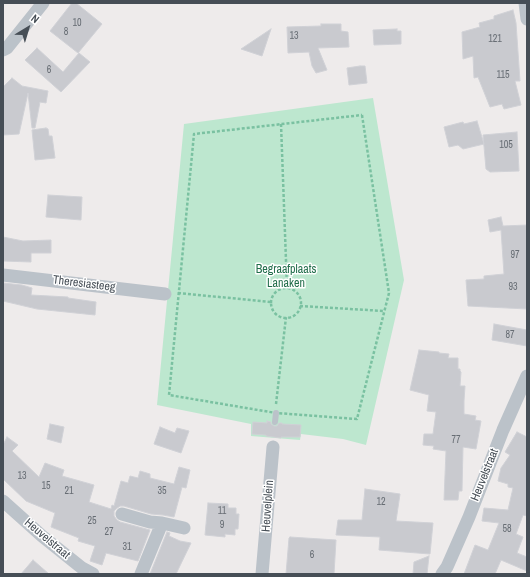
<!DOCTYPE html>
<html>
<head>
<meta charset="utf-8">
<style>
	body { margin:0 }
	#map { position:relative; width:530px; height:577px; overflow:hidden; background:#eeebeb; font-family:"Archivo Narrow",sans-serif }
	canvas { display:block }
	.frame { position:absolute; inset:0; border:4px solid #464e56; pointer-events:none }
	.north { position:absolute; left:8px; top:8px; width:40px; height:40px; -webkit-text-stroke:3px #fff; paint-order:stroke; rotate:38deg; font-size:11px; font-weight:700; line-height:16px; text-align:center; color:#464e56 }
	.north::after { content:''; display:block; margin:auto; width:14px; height:18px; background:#464e56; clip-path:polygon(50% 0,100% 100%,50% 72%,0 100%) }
</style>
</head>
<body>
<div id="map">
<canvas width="530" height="577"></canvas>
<div class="frame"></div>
<div class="north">N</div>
</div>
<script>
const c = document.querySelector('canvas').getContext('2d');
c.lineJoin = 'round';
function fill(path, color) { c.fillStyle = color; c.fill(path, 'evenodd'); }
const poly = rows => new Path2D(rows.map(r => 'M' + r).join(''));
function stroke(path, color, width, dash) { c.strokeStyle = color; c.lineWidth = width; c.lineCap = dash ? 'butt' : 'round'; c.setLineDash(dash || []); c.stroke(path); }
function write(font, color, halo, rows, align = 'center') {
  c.font = font + ' "Archivo Narrow",sans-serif'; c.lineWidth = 3; c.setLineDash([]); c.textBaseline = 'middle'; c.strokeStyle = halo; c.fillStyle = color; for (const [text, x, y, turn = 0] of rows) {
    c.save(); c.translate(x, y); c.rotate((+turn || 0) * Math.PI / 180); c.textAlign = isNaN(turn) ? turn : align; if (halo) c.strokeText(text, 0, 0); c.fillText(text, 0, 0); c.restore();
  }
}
fill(poly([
	[373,98,404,280,366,445,343,439,301,434,300,440,251,436,251,424,157,405,184,124]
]), '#bde7cf');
const building = poly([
	[72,3,76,3,102,24,78,53,50,31,72,3],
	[513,10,516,23,520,81,515,81,521,105,504,109,502,104,490,107,478,77,474,78,473,56,463,59,462,32,480,27,479,23,494,19,494,16,513,10],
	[321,24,341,24,341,31,348,32,349,47,318,48,327,70,316,73,312,66,309,52,288,53,287,27,321,26,321,24],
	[271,29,262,56,241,49,271,29],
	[397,29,397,31,401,31,401,44,374,45,373,30,397,29],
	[37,48,63,72,79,53,90,62,61,92,25,60,37,48],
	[360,66,365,66,367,83,349,85,347,68,360,66],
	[12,78,22,86,48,91,46,103,40,102,35,128,32,128,28,93,19,134,3,135,3,87,12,78],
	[477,121,484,144,463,149,458,145,449,147,444,127,463,122,464,124,477,121],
	[46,128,48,129,49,136,52,136,55,158,35,160,32,130,46,128],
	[517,132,519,171,490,172,486,169,483,135,517,132],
	[48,195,82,197,81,220,46,217,48,195],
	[501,217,503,226,527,225,527,309,468,306,466,280,484,279,484,276,504,274,501,230,490,232,488,220,501,217],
	[3,237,23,241,51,240,51,253,31,253,31,262,3,261,3,237],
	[3,283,22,285,32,288,31,295,68,297,68,298,96,302,95,315,37,309,3,301,3,283],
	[494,324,527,330,527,346,492,340,494,324],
	[419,350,439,352,439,353,449,354,448,358,458,358,458,369,460,369,460,371,461,372,460,386,465,386,464,401,464,414,476,416,475,420,481,421,476,449,463,447,462,491,459,491,458,500,444,500,446,451,433,449,434,446,423,445,424,434,433,434,436,412,427,411,429,395,410,390,419,350],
	[267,421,271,422,271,424,274,426,277,426,279,423,282,423,282,424,301,425,300,437,281,437,281,438,266,436,266,435,252,434,253,422,267,423,267,421],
	[50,424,64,427,61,443,47,439,50,424],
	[160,427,175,433,177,428,189,431,181,453,154,444,160,427],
	[517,432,527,437,527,516,523,515,516,534,523,537,517,553,527,557,527,571,501,560,495,574,464,574,475,545,488,550,499,523,482,521,484,508,508,510,513,488,508,487,508,484,498,481,501,468,510,455,505,452,517,432],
	[7,437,18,445,12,451,39,477,45,463,64,470,62,476,94,485,89,502,111,509,112,505,114,506,121,481,128,483,130,476,138,478,140,471,150,474,150,478,174,484,179,467,190,470,186,488,182,487,174,517,163,515,151,514,124,506,120,506,116,509,114,511,114,516,117,520,120,522,150,530,138,561,106,553,102,565,90,561,95,546,78,541,79,538,51,527,55,513,26,501,3,479,3,442,4,443,7,437],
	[365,489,400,494,396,521,433,523,430,554,379,550,380,537,336,535,338,520,362,520,365,489],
	[208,503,228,504,228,508,236,508,236,514,239,514,238,529,235,529,235,535,225,534,225,537,205,535,208,503],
	[167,532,170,533,169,536,180,541,191,543,176,574,150,574,167,532],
	[290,537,336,540,334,574,286,574,289,538,290,537],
	[429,556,427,574,413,574,414,562,429,556],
	[33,560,49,574,21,574,33,560]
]);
fill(building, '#c9cacf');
stroke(building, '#d0d1d6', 1);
stroke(poly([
	[362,115,389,293,357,419,276,413,169,395,194,134,362,115],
	[281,124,287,288],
	'271 303a15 15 0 1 1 30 0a15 15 0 1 1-30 0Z',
	[178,293,271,302],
	[300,306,384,311],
	[276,404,286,317]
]), '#7ac1a1', 2.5, [3, 2]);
stroke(poly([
	[275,422,276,413]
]), '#bbc2c9', 6);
stroke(poly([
	[525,3,527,19],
	[3,50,7,48,43,3],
	[3,275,165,294],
	[3,501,42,536,82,568,93,574],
	[122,514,150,522,162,523,141,574],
	[162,523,184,528],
	[262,574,273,447],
	[442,574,447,567,469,517,503,430,527,376]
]), '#bbc2c9', 13);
write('10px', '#676d74', null, [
	["10",77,23],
	["8",66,32],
	["13",294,36],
	["121",495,39],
	["6",49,70],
	["115",503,75],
	["105",506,145],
	["97",515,255],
	["93",513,287],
	["87",510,335],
	["77",456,440],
	["13",22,476],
	["15",46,486],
	["21",69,491],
	["35",162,491],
	["12",381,502],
	["11",222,511],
	["25",92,521],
	["9",222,525],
	["58",507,529],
	["27",109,532],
	["31",127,547],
	["6",312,555]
]);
write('12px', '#216d4a', '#fff', [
	["Begraafplaats",286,270],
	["Lanaken",286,284]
]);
write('12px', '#464e56', '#fff', [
	["Theresiasteeg",84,284,7],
	["Heuvelstraat",485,475,-68],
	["Heuvelplein",268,506,-86],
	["Heuvelstraat",47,539,40]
]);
</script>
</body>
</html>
